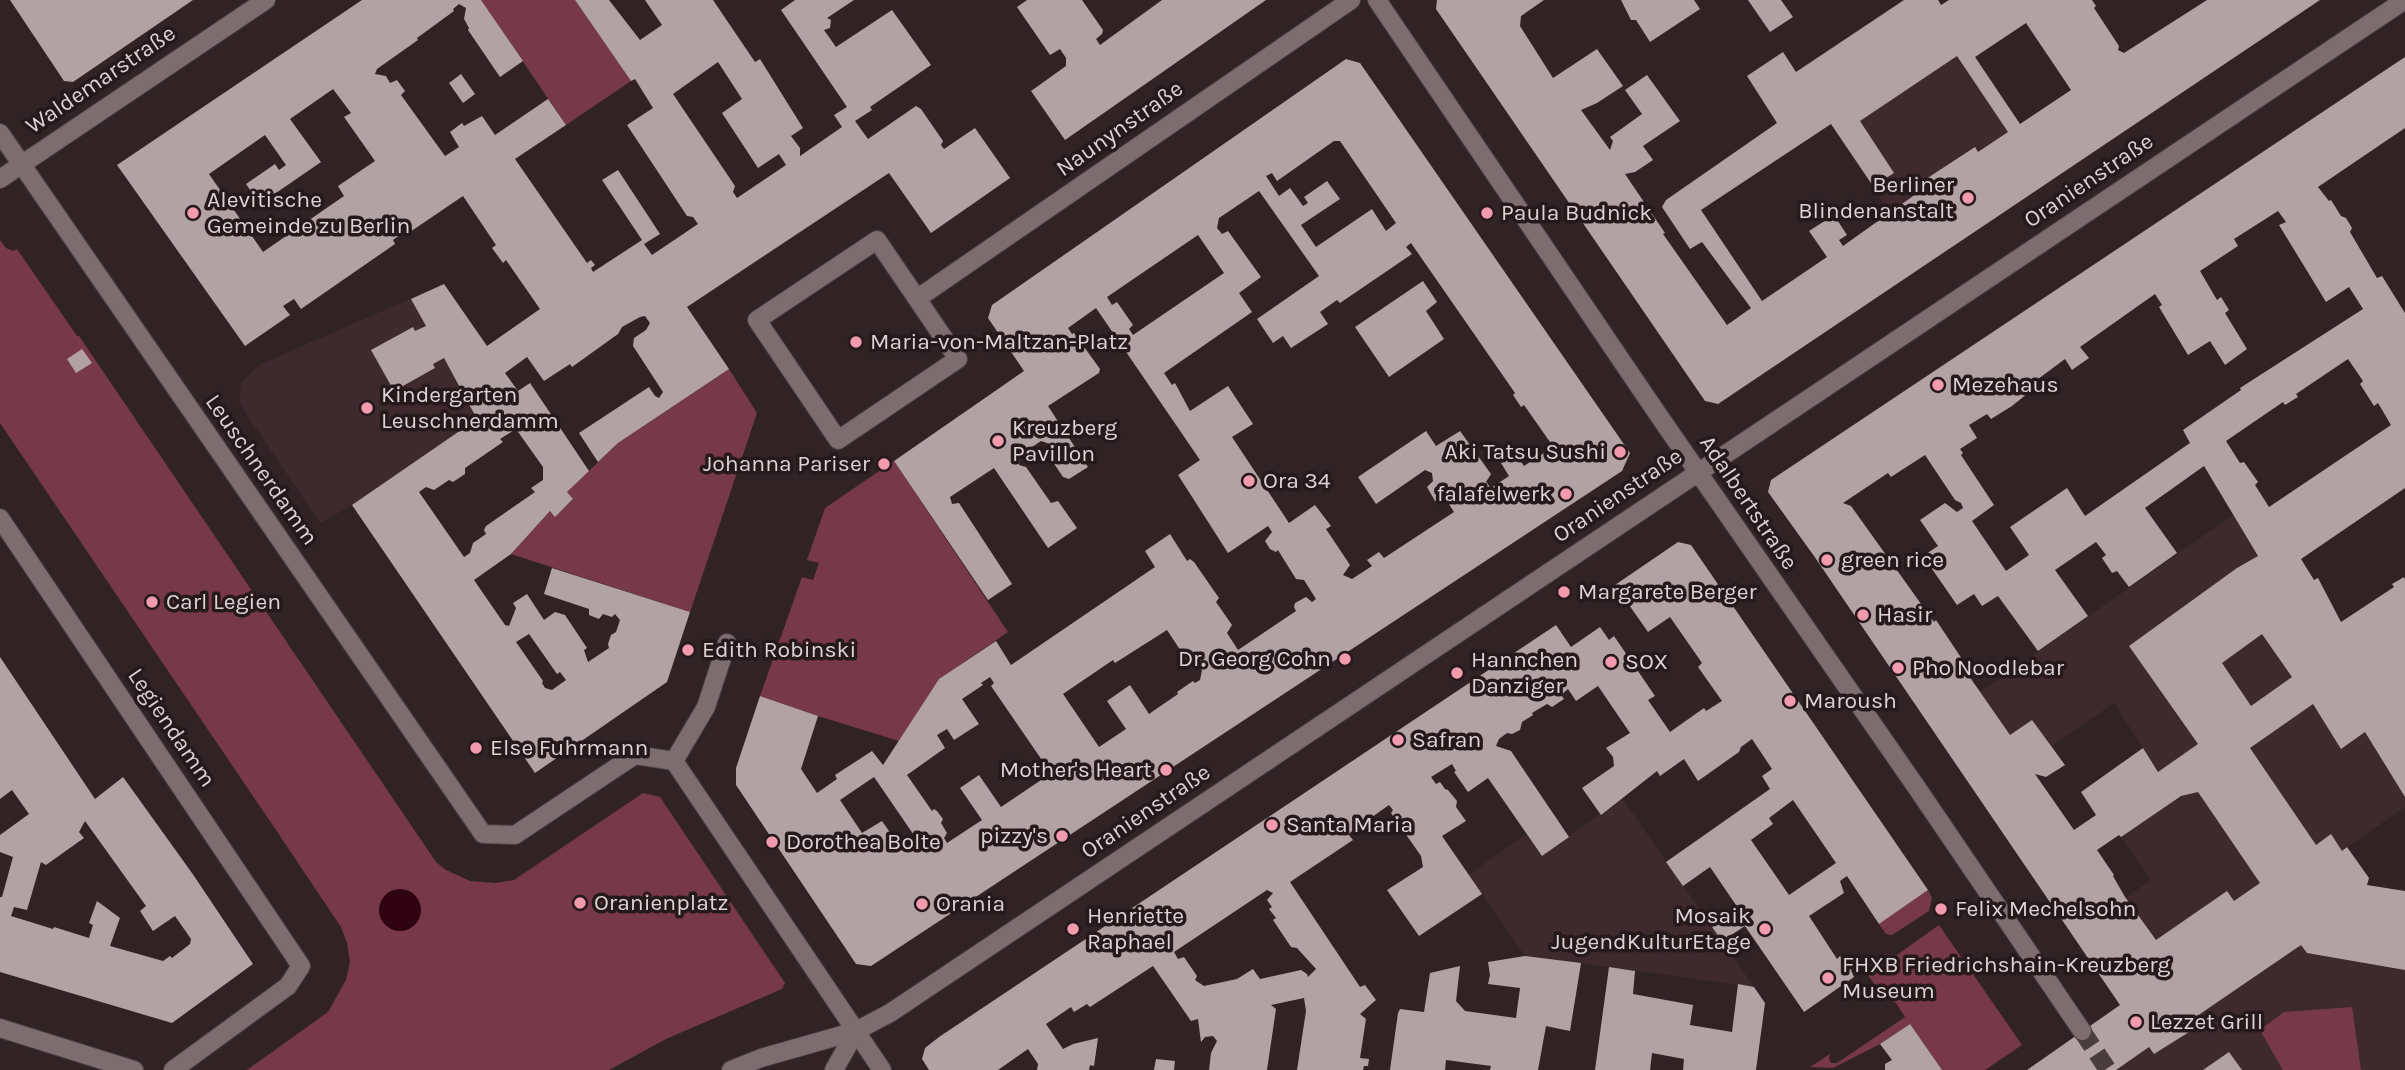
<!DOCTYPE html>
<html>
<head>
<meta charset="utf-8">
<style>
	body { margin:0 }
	canvas { display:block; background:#302225 }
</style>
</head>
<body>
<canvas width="2405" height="1070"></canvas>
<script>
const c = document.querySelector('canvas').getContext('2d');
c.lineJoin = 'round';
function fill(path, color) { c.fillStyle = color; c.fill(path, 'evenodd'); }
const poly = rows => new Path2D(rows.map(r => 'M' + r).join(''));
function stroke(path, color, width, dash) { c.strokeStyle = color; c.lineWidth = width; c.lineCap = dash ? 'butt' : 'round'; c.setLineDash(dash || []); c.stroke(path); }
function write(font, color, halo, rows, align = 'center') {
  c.font = font + ' Karla,sans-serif'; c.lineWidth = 7; c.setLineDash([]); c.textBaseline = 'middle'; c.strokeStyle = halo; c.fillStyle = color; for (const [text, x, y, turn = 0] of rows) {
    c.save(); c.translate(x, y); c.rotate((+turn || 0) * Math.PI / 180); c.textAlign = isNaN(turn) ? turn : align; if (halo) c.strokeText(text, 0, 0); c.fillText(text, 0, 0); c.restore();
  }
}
fill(poly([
	[1904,0,1938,0,2056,178,1925,265,1796,72],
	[444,284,487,346,516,364,505,373,518,391,352,505,320,523,239,403,241,383,259,365],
	[2233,515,2405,797,2405,807,2120,1005,2072,935,2151,880,2118,833,2104,809,2158,771,2114,703,1978,797,1931,727],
	[1622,798,1754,987,1581,963,1570,1031,1546,1027,1512,1050,1525,956,1469,875,1526,834,1542,856],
	[2304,926,2405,947,2405,1070,2094,1070]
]), '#3e2a2e');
fill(poly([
	[481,0,575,0,631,81,566,125],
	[0,240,6,248,13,251,17,249,77,336,79,336,436,862,446,870,470,881,495,883,514,880,643,793,660,797,785,983,782,989,666,1039,609,1070,247,1070,328,1012,346,980,350,962,347,943,341,927,280,836,0,423],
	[729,369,757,413,690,612,511,554,550,511,555,516,573,500,567,492,618,443],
	[894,461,1008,632,939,679,899,741,818,716,760,696,802,577,813,580,819,563,807,560,825,508],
	[1928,890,1932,898,1929,911,1892,935,1886,934,1879,924],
	[1939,925,2022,1045,1985,1070,1942,1070,1910,1024,1880,1044,1833,1068,1810,1067,1830,1054,1829,1059,1831,1063,1837,1063,1905,1017,1896,1003,1880,993,1864,969,1885,954,1897,955],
	[2352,1007,2361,1070,2283,1070,2260,1030,2284,1012]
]), '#773949');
fill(poly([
	'379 910a21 21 0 1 1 42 0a21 21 0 1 1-42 0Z'
]), '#300312');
fill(poly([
	[10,0,193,0,73,82,64,81],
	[362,0,481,0,523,61,500,77,468,30,469,28,464,19,466,8,459,4,453,9,454,11,417,38,418,40,377,69,375,74,386,76,390,83,397,80,405,91,401,95,445,156,459,147,450,132,462,123,464,126,482,116,495,135,548,99,566,125,515,159,587,263,591,260,595,265,591,268,593,272,642,240,602,180,618,170,660,234,644,244,652,255,698,224,693,217,687,216,627,125,653,108,635,79,631,81,575,0,609,0,640,40,662,25,645,0,713,0,755,62,760,59,803,128,791,136,800,148,800,156,842,127,834,115,847,107,781,10,795,0,854,0,827,18,831,20,830,28,824,30,836,47,892,10,931,65,870,107,872,110,855,121,868,139,916,106,921,109,943,141,941,145,944,149,975,128,1010,178,931,233,889,173,687,307,729,369,618,443,598,462,579,433,649,387,655,396,659,398,663,392,633,346,634,338,646,330,650,323,645,316,640,317,622,327,618,334,572,367,570,364,544,381,527,357,505,373,518,391,530,383,589,471,567,492,573,499,555,517,550,511,511,554,474,580,505,625,509,626,516,608,513,603,527,594,544,620,555,612,565,615,587,648,584,650,588,662,609,648,608,644,611,635,616,632,620,620,615,614,612,617,603,614,599,619,589,615,589,609,544,594,552,568,690,612,667,682,535,773,352,505,477,419,444,358,433,364,435,368,394,391,371,350,413,327,415,331,426,326,411,299,444,284,487,346,540,309,506,260,503,263,492,248,496,245,463,196,410,232,408,229,393,240,395,244,301,309,294,299,283,306,290,315,245,346,117,165],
	[718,62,742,99,722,113,758,168,779,154,786,165,737,198,733,192,735,186,673,94],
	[333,89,351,113,344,117,375,161,338,186,344,196,263,252,209,174,265,135,286,165,279,170,275,164,246,184,260,204,321,162,290,119],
	[516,429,543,467,543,480,531,488,535,492,486,526,484,530,486,534,473,543,470,553,464,557,419,492,426,487,434,490,449,480,453,482,465,474,465,468,503,442,500,439],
	[529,634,557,674,560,672,566,680,552,690,545,688,542,683,543,681,516,642],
	[1027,0,1082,0,1103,30,1102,34,1096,39,1100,45,1162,0,1266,0,1065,140,1031,91,1066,66,1066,58,1060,49,1050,55,1017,7],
	[1437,0,1544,0,1521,16,1520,26,1553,78,1597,49,1623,86,1597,103,1581,110,1610,150,1613,141,1610,137,1642,114,1625,90,1647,75,1680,121,1643,146,1653,160,1635,172,1625,174,1665,233,1663,234,1727,325,1751,308,1702,242,1690,249,1662,207,1666,200,1777,123,1747,76,1783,52,1796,72,1904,0,1938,0,1941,5,1949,0,2092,0,2096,6,2094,8,2119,46,2118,50,2124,53,2207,0,2320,0,1718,404,1705,401,1436,9],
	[2026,23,2071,90,2020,124,1975,57],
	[1957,56,2008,132,1978,152,1975,147,1926,179,1930,184,1843,246,1839,240,1847,235,1834,215,1809,231,1827,257,1762,301,1701,210,1831,124,1873,186,1894,173,1860,121],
	[1621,0,1694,0,1700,9,1650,42,1636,20,1631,20],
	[1748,0,1781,0,1793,17,1770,32],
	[2405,57,2405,128,2318,187,2329,201,2331,200,2341,216,2346,218,2352,228,2350,232,2377,278,2382,276,2405,313,2405,488,2301,559,2314,580,2318,578,2341,622,2394,587,2392,584,2404,577,2405,580,2405,797,2365,732,2341,749,2313,704,2250,748,2316,845,2331,834,2342,851,2347,847,2369,878,2367,885,2405,891,2405,970,2307,953,2301,945,2200,1014,2205,1022,2154,1054,2149,1047,2116,1070,2027,1070,2120,1005,1814,556,1768,492,1771,480],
	[2278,211,2286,222,2279,225,2326,302,2349,287,2363,309,2240,388,2241,390,2183,430,2190,443,2085,516,2067,488,2010,527,2029,555,2006,571,1972,521,1994,505,1961,455,1963,453,1960,449,1977,438,1969,425,1987,414,1991,419,2012,406,2033,389,2030,385,2065,359,2072,370,2089,358,2080,347,2155,294,2162,305,2159,307,2188,355,2210,341,2225,365,2247,349,2225,313,2229,310,2221,297,2217,300,2200,271,2238,246,2234,239],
	[2348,359,2363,381,2360,384,2374,406,2378,403,2391,425,2269,507,2255,485,2258,482,2244,462,2240,463,2226,441,2283,402,2285,405,2298,397,2296,394],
	[1925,455,1955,500,1961,503,1963,508,1957,512,1945,503,1920,520,1938,546,1923,556,1957,605,1974,594,1982,606,1998,596,2038,651,2088,616,2055,570,2096,542,2106,555,2102,558,2112,573,2117,571,2129,587,2177,553,2145,508,2204,466,2258,556,2237,568,2129,646,2198,744,2158,772,2143,748,2081,792,2096,815,2074,830,2035,774,2046,777,2065,765,2032,720,2010,735,1969,676,1972,674,1936,620,1934,622,1851,506,1843,503,1888,473,1891,477],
	[2262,634,2292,677,2251,706,2222,663],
	[2198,792,2260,883,2234,901,2227,891,2156,940,2125,897,2113,876,2114,875,2097,850,2119,835,2121,837,2181,796],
	[1346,59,1360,63,1630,453,1622,471,871,966,856,964,736,785,736,768,760,696,818,716,801,769,817,793,837,779,835,775,872,751,883,765,939,679,996,641,1011,665,1155,567,1145,551,1170,534,1187,561,1190,559,1194,562,1219,598,1216,602,1232,625,1227,633,1238,650,1296,611,1294,607,1295,603,1306,597,1312,602,1316,599,1304,580,1296,579,1278,550,1276,552,1270,549,1265,541,1272,532,1268,526,1228,553,1178,475,1200,460,1096,308,1068,328,1072,334,1074,333,1100,369,1099,373,1048,406,1088,467,1069,479,1063,477,1047,453,1050,444,1041,441,1020,455,1019,465,1026,467,1051,503,1058,501,1077,528,1048,548,994,468,950,497,952,504,959,503,1012,584,988,600,894,461,1024,371,988,318,992,305],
	[1334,141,1340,141,1396,223,1386,231,1372,209,1316,247,1301,225,1340,199,1327,181,1304,197,1308,203,1303,206,1290,188,1279,196,1266,176,1272,173,1277,181],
	[1259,191,1319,276,1257,319,1273,343,1283,336,1291,348,1328,324,1320,312,1337,300,1340,303,1412,254,1406,247,1411,243,1515,393,1513,395,1521,407,1524,405,1550,442,1547,451,1524,466,1515,453,1501,463,1509,476,1491,488,1486,482,1491,474,1460,431,1436,446,1426,431,1358,477,1376,504,1425,470,1432,473,1433,481,1427,487,1435,501,1443,504,1447,501,1454,512,1384,558,1379,552,1367,560,1372,566,1352,579,1343,575,1350,565,1326,529,1331,526,1315,505,1289,523,1232,437,1253,424,1228,386,1190,411,1175,383,1172,385,1164,373,1252,312,1239,293,1261,277,1228,231,1222,234,1217,228,1219,218],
	[1198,235,1224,273,1133,335,1129,329,1133,325,1117,302,1112,305,1107,297],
	[1167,630,1192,668,1198,664,1202,670,1200,680,1195,683,1193,681,1177,692,1178,694,1149,714,1130,685,1107,701,1126,729,1099,747,1063,694,1113,660,1115,663],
	[990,677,994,683,991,686,1046,766,1055,767,1053,772,1001,807,979,775,960,788,982,820,947,843,944,838,947,833,941,823,943,819,937,811,934,809,932,811,907,775,945,748,937,735,947,729,954,740,979,724,962,699,983,685,981,683],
	[874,777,918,841,903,851,882,821,862,833,840,800],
	[461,74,475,94,463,103,449,83],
	[1423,281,1437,302,1426,311,1444,339,1389,377,1355,327],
	[82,349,92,363,76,373,67,359],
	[1678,542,1691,545,1928,890,1879,924,1847,876,1840,881,1844,893,1809,916,1837,959,1840,956,1844,962,1847,961,1854,977,1804,1012,1745,926,1722,941,1712,927,1738,908,1710,867,1683,886,1666,862,1770,789,1762,776,1772,769,1752,739,1741,747,1739,752,1698,781,1684,759,1660,776,1657,771,1601,815,1582,788,1614,766,1613,757,1606,748,1630,733,1598,686,1576,701,1568,689,1561,695,1564,699,1552,707,1547,704,1532,713,1533,715,1522,722,1520,730,1512,734,1507,733,1499,739,1496,746,1511,751,1569,837,1542,856,1488,778,1468,792,1454,772,1456,771,1452,764,1431,777,1436,784,1440,782,1445,789,1448,790,1457,801,1456,807,1466,821,1442,836,1482,894,1419,936,1387,890,1423,867,1421,856,1391,813,1393,810,1389,805,1348,834,1353,840,1290,882,1360,987,1365,985,1376,1000,1360,1014,1366,1019,1360,1058,1369,1059,1368,1066,1364,1066,1363,1070,1297,1070,1306,1011,1304,998,1271,1005,1276,1009,1267,1070,1209,1070,1211,1053,1217,1041,1213,1036,1205,1037,1201,1042,1198,1019,1191,1021,1153,966,1090,1007,1087,1004,1074,1012,1071,1007,1046,1024,1063,1049,1073,1044,1098,1038,1094,1066,1090,1065,1089,1070,1037,1070,1038,1064,1028,1049,998,1070,929,1070,922,1059,925,1048,939,1037,1556,625,1571,647,1600,627,1609,640,1614,636,1655,696,1648,700,1670,732,1704,708,1706,711,1722,701,1698,667,1702,663,1670,617,1648,632,1615,585],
	[1793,800,1836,863,1789,895,1751,840,1773,824,1769,818],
	[1267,890,1273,893,1267,900,1272,907,1269,909,1276,918,1273,920,1291,947,1297,948,1316,969,1308,977,1307,974,1301,970,1260,979,1253,969,1237,979,1204,986,1195,980,1197,976,1184,957,1178,959,1174,952],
	[0,657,95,799,123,777,192,873,253,964,172,1023,0,972,0,897,2,897,13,857,0,852,0,835,29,814,12,790,0,799],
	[85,821,146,906,140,911,153,931,175,916,191,939,190,944,172,958,170,956,163,961,110,946,120,918,97,901,89,923,93,925,89,938,54,927,53,929,11,916,14,907,27,910,41,862,46,865,84,838,79,832],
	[1525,956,1581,963,1570,1031,1546,1026,1538,1070,1490,1070,1491,1066,1446,1060,1445,1070,1390,1070,1398,1013,1400,1009,1424,1012,1430,973,1460,966,1456,1001,1465,1011,1516,1018,1520,988,1488,984,1490,975,1488,962],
	[1609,967,1635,971,1633,994,1693,1005,1690,1025,1732,1032,1738,984,1754,987,1765,1003,1756,1070,1683,1070,1684,1059,1652,1053,1650,1070,1595,1070],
	[1910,1024,1942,1070,1885,1070,1885,1064,1892,1060,1880,1044],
	[2229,1052,2242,1070,2203,1070],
	[1156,1059,1175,1061,1174,1070,1154,1070]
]), '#b3a2a5');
stroke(poly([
	[2082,1031,2108,1070]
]), '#4a3d3f', 18, [18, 9]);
const minor = poly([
	[0,133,483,834,515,835,635,755,674,761,882,1070],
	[0,179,266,0],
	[877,240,958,359,838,440,757,320,877,240],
	[918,298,1351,0],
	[0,518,301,966,288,986,173,1070],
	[674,761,706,707,727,643],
	[0,1028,134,1070]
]);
const tertiary = poly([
	[1377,0,1657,413,1917,788,2082,1031],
	[731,1070,761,1058,856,1031,890,1013,2405,0],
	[834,1070,856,1031]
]);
stroke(minor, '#4a4042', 20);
stroke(tertiary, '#4a4042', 20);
stroke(minor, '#7d6d70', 18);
stroke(tertiary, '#7d6d70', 18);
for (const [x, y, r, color] of [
	[1968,198,7,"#f29aae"],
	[193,213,7,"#f29aae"],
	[1487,213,7,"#f29aae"],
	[856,342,7,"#f29aae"],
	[1938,385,7,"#f29aae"],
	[367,408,7,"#f29aae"],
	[998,441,7,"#f29aae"],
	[1620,452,7,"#f29aae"],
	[884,464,7,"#f29aae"],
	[1249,481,7,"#f29aae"],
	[1566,494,7,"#f29aae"],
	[1827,560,7,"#f29aae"],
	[1564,592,7,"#f29aae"],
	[152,602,7,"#f29aae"],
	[1863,615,7,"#f29aae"],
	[688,650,7,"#f29aae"],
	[1345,659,7,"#f29aae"],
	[1611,662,7,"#f29aae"],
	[1898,668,7,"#f29aae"],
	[1457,673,7,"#f29aae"],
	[1790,701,7,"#f29aae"],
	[1398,740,7,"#f29aae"],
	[476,748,7,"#f29aae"],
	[1166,770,7,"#f29aae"],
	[1272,825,7,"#f29aae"],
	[1062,836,7,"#f29aae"],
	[772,842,7,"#f29aae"],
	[580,903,7,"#f29aae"],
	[922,904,7,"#f29aae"],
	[1941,909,7,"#f29aae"],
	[1073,929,7,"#f29aae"],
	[1765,929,7,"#f29aae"],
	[1828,978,7,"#f29aae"],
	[2136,1022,7,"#f29aae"]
]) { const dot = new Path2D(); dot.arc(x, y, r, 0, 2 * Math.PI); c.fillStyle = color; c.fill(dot); stroke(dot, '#26191c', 2.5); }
write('23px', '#ddd3d5', '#26191c', [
	["Waldemarstraße",101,80,-34],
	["Naunynstraße",1120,129,-35],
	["Oranienstraße",2089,181,-34],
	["Leuschnerdamm",261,470,55],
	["Oranienstraße",1618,496,-34],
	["Adalbertstraße",1748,503,56],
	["Legiendamm",171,728,56],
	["Oranienstraße",1146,812,-34]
]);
write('23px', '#ddd3d5', '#26191c', [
	["Berliner",1954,185,"right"],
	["Blindenanstalt",1954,211,"right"],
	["Alevitische",207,200],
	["Gemeinde zu Berlin",207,226],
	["Paula Budnick",1501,213],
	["Maria-von-Maltzan-Platz",870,342],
	["Mezehaus",1952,385],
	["Kindergarten",381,395],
	["Leuschnerdamm",381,421],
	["Kreuzberg",1012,428],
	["Pavillon",1012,454],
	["Aki Tatsu Sushi",1606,452,"right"],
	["Johanna Pariser",870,464,"right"],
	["Ora 34",1263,481],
	["falafelwerk",1552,494,"right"],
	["green rice",1841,560],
	["Margarete Berger",1578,592],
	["Carl Legien",166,602],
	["Hasir",1877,615],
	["Edith Robinski",702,650],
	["Dr. Georg Cohn",1331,659,"right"],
	["Hannchen",1471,660],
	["Danziger",1471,686],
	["SOX",1625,662],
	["Pho Noodlebar",1912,668],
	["Maroush",1804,701],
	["Safran",1412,740],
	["Else Fuhrmann",490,748],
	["Mother's Heart",1152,770,"right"],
	["Santa Maria",1286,825],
	["pizzy's",1048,836,"right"],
	["Dorothea Bolte",786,842],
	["Oranienplatz",594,903],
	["Orania",936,904],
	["Felix Mechelsohn",1955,909],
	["Henriette",1087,916],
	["Raphael",1087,942],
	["Mosaik",1751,916,"right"],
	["JugendKulturEtage",1751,942,"right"],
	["FHXB Friedrichshain-Kreuzberg",1842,965],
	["Museum",1842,991],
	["Lezzet Grill",2150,1022]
], 'left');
</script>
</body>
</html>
